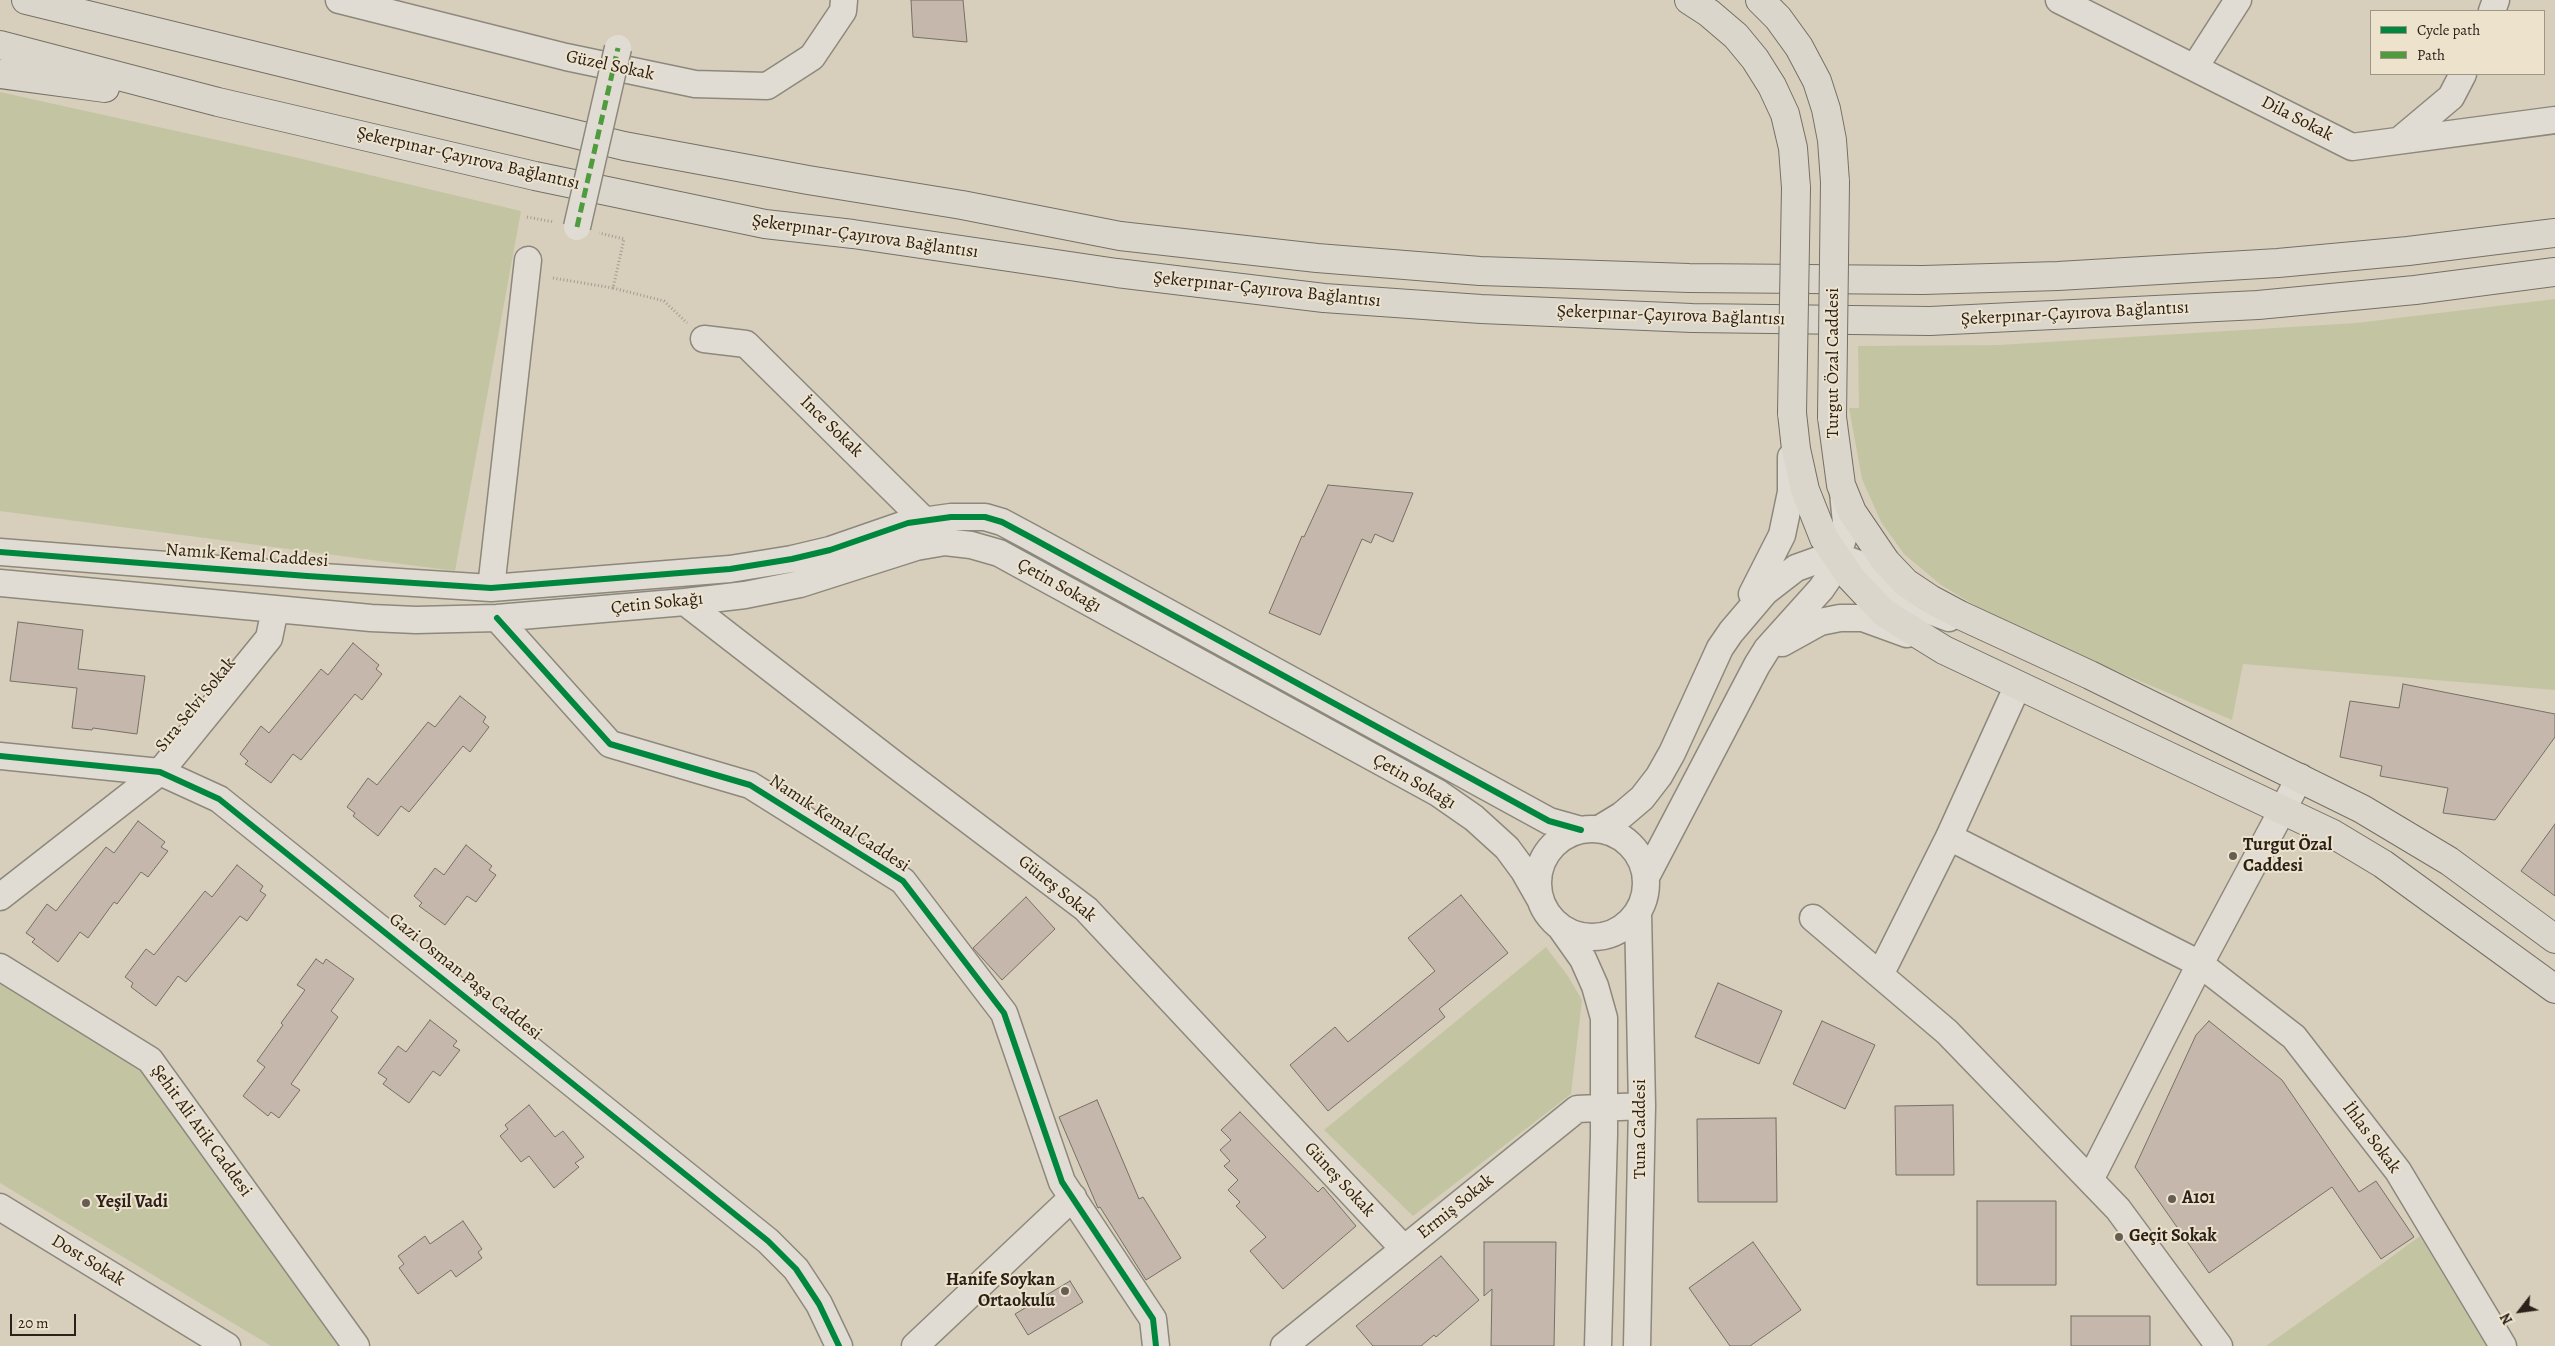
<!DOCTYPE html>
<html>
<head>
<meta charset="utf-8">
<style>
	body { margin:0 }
	#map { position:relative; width:2555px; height:1346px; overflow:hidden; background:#d7cfbc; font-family:Alegreya,serif }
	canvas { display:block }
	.legend { position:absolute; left:2370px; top:10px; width:175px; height:65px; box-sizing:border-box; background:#ede2cc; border:1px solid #9f9585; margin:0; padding:6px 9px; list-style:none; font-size:15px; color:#2b211a }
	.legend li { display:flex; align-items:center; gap:10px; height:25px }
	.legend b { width:25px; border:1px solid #9f9585 }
	.north { position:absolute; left:2495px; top:1286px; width:50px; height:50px; -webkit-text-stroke:4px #ede2cc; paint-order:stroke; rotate:240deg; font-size:14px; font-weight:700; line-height:20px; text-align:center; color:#2b211a }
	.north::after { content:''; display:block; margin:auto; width:18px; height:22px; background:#2b211a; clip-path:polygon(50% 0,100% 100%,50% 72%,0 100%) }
	.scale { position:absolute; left:10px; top:1314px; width:66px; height:22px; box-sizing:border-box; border:2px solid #2b211a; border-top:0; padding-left:6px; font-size:15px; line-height:18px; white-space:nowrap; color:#2b211a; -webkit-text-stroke:4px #ede2cc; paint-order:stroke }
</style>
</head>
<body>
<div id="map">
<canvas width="2555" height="1346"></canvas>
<ul class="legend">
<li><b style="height:6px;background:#00873e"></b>Cycle path</li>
<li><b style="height:6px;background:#4f9b3e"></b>Path</li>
</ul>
<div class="north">N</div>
<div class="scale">20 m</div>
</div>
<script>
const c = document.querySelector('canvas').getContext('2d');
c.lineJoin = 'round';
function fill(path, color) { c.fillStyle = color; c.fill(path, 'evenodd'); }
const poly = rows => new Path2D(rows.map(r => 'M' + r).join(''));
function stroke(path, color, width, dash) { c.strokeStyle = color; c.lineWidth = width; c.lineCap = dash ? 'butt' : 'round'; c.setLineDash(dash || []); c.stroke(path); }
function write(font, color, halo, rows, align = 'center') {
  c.font = font + ' Alegreya,serif'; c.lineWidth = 4; c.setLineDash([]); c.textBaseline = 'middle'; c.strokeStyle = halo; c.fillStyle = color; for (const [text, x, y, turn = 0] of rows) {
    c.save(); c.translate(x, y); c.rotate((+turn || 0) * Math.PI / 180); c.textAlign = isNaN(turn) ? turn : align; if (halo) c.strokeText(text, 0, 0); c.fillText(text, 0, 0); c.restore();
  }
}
fill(poly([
	[0,92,294,157,521,211,455,571,0,511],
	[2555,299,2555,690,2243,664,2232,720,2095,662,1981,609,1941,585,1904,554,1881,522,1862,479,1849,408,1859,408,1858,346,1999,345,2356,323],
	[1546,947,1568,976,1582,1000,1571,1094,1413,1216,1324,1130],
	[0,984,141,1066,345,1346,271,1346,0,1183],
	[2420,1236,2486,1346,2266,1346,2383,1263]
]), '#c3c5a2');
const building = poly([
	[911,0,963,0,967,42,913,37,911,0],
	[1328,485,1413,493,1393,542,1375,534,1371,543,1362,539,1320,635,1269,613,1302,536,1304,537,1328,485],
	[18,622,83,630,78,669,145,676,137,734,93,728,92,730,72,728,77,688,10,681,18,622],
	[353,643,379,665,376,669,382,674,362,700,355,694,301,760,293,754,271,783,245,764,248,761,240,754,261,726,269,733,321,669,328,675,353,643],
	[2403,684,2555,714,2555,737,2495,820,2443,813,2448,788,2380,776,2382,766,2340,757,2350,701,2399,708,2403,684],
	[460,696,486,717,483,722,489,727,470,752,463,746,409,812,401,806,378,836,353,816,355,813,347,807,368,778,377,785,428,722,435,727,460,696],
	[138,821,165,842,161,847,168,851,148,877,141,872,117,904,114,902,88,938,80,932,58,962,32,942,35,939,26,933,47,904,56,911,106,847,114,853,138,821],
	[2555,824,2555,896,2521,871,2555,824],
	[466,845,492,866,489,870,496,875,476,902,467,896,445,925,419,906,422,903,414,896,435,868,444,875,466,845],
	[237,865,263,886,260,891,266,895,247,921,240,916,186,982,178,976,156,1006,131,987,133,983,125,977,146,949,154,955,205,891,212,897,237,865],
	[1461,895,1508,953,1439,1009,1445,1017,1328,1111,1290,1065,1335,1027,1348,1042,1435,971,1408,938,1461,895],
	[1026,897,1055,929,1002,980,973,948,1026,897],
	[316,959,323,964,326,959,354,979,331,1011,338,1017,291,1084,300,1090,279,1118,271,1112,268,1116,243,1096,265,1067,257,1061,283,1025,281,1023,305,990,297,985,316,959],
	[1718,983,1782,1011,1759,1064,1695,1037,1718,983],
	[430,1020,457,1041,453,1046,460,1050,440,1076,433,1071,409,1103,383,1084,387,1079,378,1073,398,1046,406,1052,430,1020],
	[1822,1021,1875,1045,1845,1109,1793,1084,1822,1021],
	[2209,1021,2282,1080,2359,1192,2376,1181,2414,1237,2381,1259,2332,1187,2209,1273,2135,1167,2196,1035,2209,1021],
	[1097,1100,1139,1199,1143,1197,1181,1258,1146,1280,1100,1207,1098,1208,1059,1117,1097,1100],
	[529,1105,555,1137,563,1131,584,1157,575,1163,579,1167,554,1188,529,1156,521,1162,500,1136,508,1129,505,1125,529,1105],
	[1953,1105,1954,1175,1896,1175,1895,1106,1953,1105],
	[1240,1112,1318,1192,1323,1187,1356,1226,1283,1289,1250,1251,1266,1237,1236,1206,1240,1202,1228,1190,1238,1180,1224,1166,1230,1161,1220,1150,1231,1140,1221,1130,1240,1112],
	[1776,1118,1777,1202,1698,1202,1697,1119,1776,1118],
	[1977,1201,2056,1201,2056,1285,1977,1285,1977,1201],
	[463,1221,482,1249,478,1252,482,1258,456,1277,451,1270,418,1294,399,1268,404,1264,398,1256,425,1236,430,1244,463,1221],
	[1484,1242,1556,1242,1554,1346,1491,1346,1492,1289,1484,1296,1484,1242],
	[1753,1242,1801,1310,1750,1346,1730,1346,1689,1288,1753,1242],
	[1441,1256,1479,1300,1436,1337,1434,1335,1421,1346,1373,1346,1356,1326,1441,1256],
	[1070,1281,1083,1302,1028,1335,1015,1314,1070,1281],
	[2071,1316,2150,1316,2150,1346,2071,1346,2071,1316]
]);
fill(building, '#c5b7ab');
stroke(building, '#757066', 1);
const minor = poly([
	[339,0,566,57,695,84,767,86,812,57,843,11,844,0],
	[2059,0,2352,147,2555,120],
	[2492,11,2496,0],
	[2195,67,2238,0],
	[2401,139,2451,97,2463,74],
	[704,339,746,344,934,530],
	[0,552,307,576,491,588,730,569,792,559,830,550,908,523,951,517,985,517,1002,522,1030,537,1549,821,1581,830],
	[0,583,371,618,416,620,497,618,685,602,745,595,800,584,916,547,945,542,971,545,999,553,1438,793,1474,818,1507,848,1524,871,1540,899],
	[491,588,528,260],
	[1752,594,1782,535,1791,492,1791,457],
	[685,602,894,764,1086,909,1404,1249],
	[497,618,610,744,750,785,903,881,1004,1013,1062,1182,1153,1319,1156,1346],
	[1782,643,1820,622,1840,618,1863,618,1907,634],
	[0,756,160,772,219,799,768,1241,796,1269,819,1304,839,1346],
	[1599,829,1622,815,1642,798,1659,776,1672,753,1720,648,1731,632,1765,592,1796,568,1821,559,1848,560,1859,564,1911,604,1949,618],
	'1538 883a54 54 0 1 1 108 0a54 54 0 1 1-108 0Z',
	[1949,837,2200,964,2294,1037,2398,1171,2503,1346],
	[1646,877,1757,665,1767,649,1821,589,1830,576,1843,539,1846,523,1843,492],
	[0,897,160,772,269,638,275,609],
	[1813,918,1947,1032,2118,1209,2219,1346],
	[1561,928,1583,959,1595,986,1604,1018,1604,1135,1598,1346],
	[0,967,150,1060,356,1346],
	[1880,975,1949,837,2018,685],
	[2090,1180,2200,964,2300,777],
	[0,1207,227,1346],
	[915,1346,1073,1197],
	[1284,1346,1577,1109,1642,1106],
	[1637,1346,1642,1106,1638,912]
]);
const major = poly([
	[1689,0,1709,13,1736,36,1755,59,1772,86,1785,114,1793,148,1796,188],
	[1760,0,1778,18,1799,47,1817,81,1826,109,1832,140,1835,182],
	[1792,413,1796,449,1805,490,1824,538,1851,578,1884,613,1944,650,2333,834,2383,864,2555,989],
	[1832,417,1841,485,1852,512,1886,562,1906,583,1930,599,1960,615,2090,675,2362,809,2449,861,2555,939]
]);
const highway = poly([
	[26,0,624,146,808,180,962,205,1120,236,1317,258,1480,271,1689,278,1923,280,2058,276,2278,263,2408,251,2555,233],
	[0,45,218,102,535,176,765,224,853,234,1117,273,1324,298,1481,309,1692,318,1930,321,2258,305,2415,290,2555,272],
	[0,74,105,88]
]);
stroke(minor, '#8d887c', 29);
stroke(major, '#757066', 30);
stroke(highway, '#757066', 30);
stroke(poly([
	[527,217,554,222],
	[553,278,613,288,624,239,599,233],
	[613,288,664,301,687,323]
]), '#a19c94', 3, [1, 2.5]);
stroke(minor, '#e0dcd3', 26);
stroke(major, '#dbd6cb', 28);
stroke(highway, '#dbd6cb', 28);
const minorBridge = poly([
	[577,227,618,48]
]);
const majorBridge = poly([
	[1792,413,1796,188],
	[1832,417,1835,182]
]);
stroke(minorBridge, '#8d887c', 29, []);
stroke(majorBridge, '#757066', 30, []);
stroke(minorBridge, '#e0dcd3', 26);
stroke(majorBridge, '#dbd6cb', 28);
stroke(poly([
	[577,227,618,48]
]), '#4f9b3e', 5, [10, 5]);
stroke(poly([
	[0,552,307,576,491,588,730,569,792,559,830,550,908,523,951,517,985,517,1002,522,1030,537,1549,821,1581,830],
	[497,618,610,744,750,785,903,881,1004,1013,1062,1182,1153,1319,1156,1346],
	[0,756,160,772,219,799,768,1241,796,1269,819,1304,839,1346]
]), '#00873e', 6);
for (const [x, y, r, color] of [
	[2233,856,5,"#675e53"],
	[2172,1199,5,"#675e53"],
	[86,1203,5,"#675e53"],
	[2119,1237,5,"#675e53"],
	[1065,1291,5,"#675e53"]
]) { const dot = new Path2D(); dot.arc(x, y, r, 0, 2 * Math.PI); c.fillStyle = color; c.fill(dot); stroke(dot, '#ede2cc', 2); }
write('18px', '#2b211a', '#ede2cc', [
	["Güzel Sokak",610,66,12],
	["Dila Sokak",2297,119,27],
	["Şekerpınar-Çayırova Bağlantısı",468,159,13],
	["Şekerpınar-Çayırova Bağlantısı",865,237,8],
	["Şekerpınar-Çayırova Bağlantısı",1267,290,6],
	["Şekerpınar-Çayırova Bağlantısı",2075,314,-3],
	["Şekerpınar-Çayırova Bağlantısı",1671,316,2],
	["Turgut Özal Caddesi",1834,363,-90],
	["İnce Sokak",831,427,44],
	["Namık Kemal Caddesi",247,556,4],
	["Çetin Sokağı",1059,586,29],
	["Çetin Sokağı",657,604,-6],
	["Sıra Selvi Sokak",196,705,-51],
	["Çetin Sokağı",1414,782,30],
	["Namık Kemal Caddesi",839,824,33],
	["Güneş Sokak",1057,889,39],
	["Gazi Osman Paşa Caddesi",465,977,39],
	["Tuna Caddesi",1641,1129,-90],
	["Şehit Ali Atik Caddesi",201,1131,54],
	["İhlas Sokak",2371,1138,53],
	["Güneş Sokak",1339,1180,47],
	["Ermiş Sokak",1456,1207,-39],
	["Dost Sokak",88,1261,31]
]);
write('bold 18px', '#2b211a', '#ede2cc', [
	["Turgut Özal",2243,846],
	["Caddesi",2243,867],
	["A101",2182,1199],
	["Yeşil Vadi",96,1203],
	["Geçit Sokak",2129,1237],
	["Hanife Soykan",1055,1281,"right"],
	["Ortaokulu",1055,1302,"right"]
], 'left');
</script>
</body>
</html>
